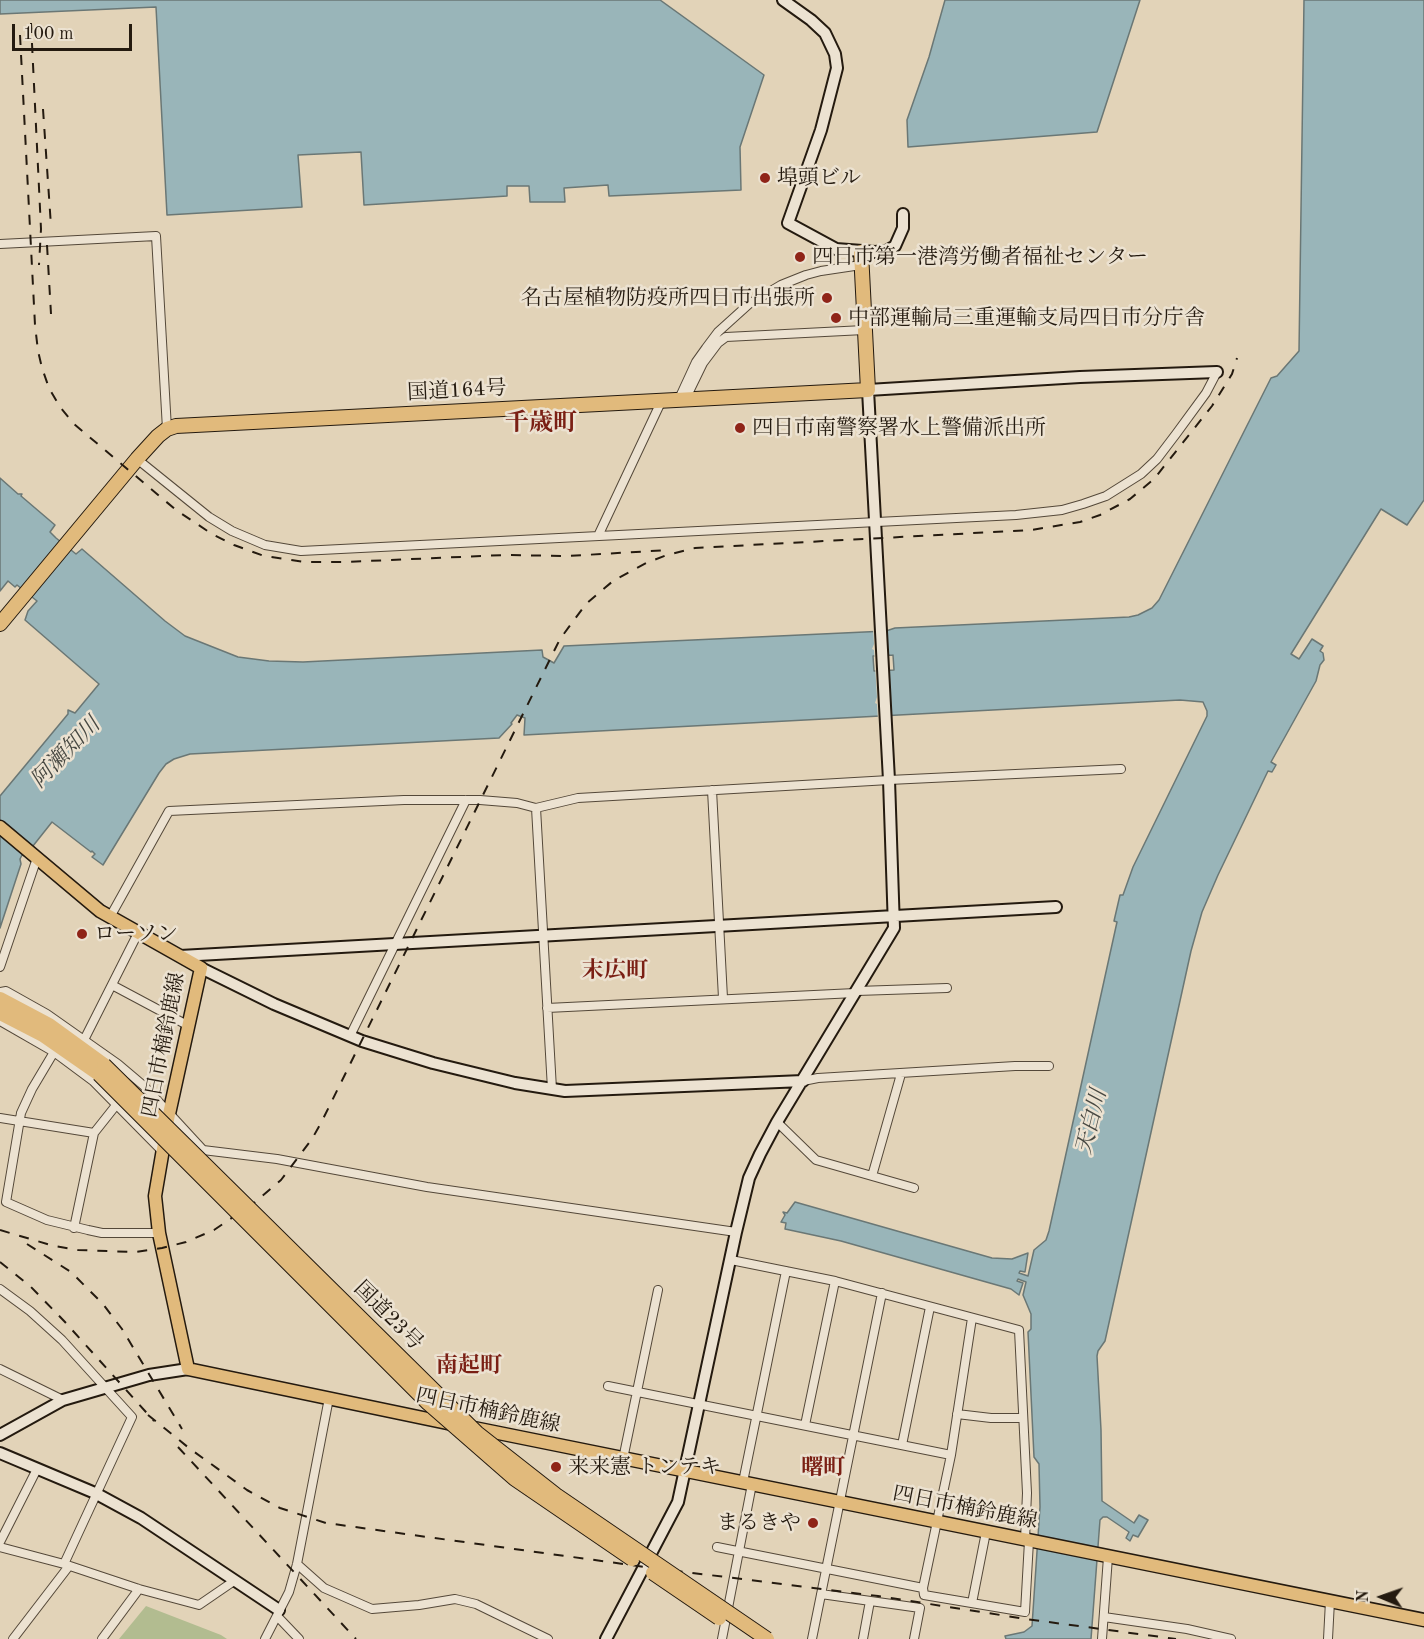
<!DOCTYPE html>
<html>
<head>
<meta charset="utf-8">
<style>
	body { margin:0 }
	#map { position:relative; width:1424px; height:1639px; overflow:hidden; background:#e2d3b8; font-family:"Old Standard TT",serif }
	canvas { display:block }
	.north { position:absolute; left:1352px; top:1567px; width:60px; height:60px; -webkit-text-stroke:4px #ece2d1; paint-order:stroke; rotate:272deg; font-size:16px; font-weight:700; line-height:24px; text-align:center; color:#241a0f }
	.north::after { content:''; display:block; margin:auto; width:21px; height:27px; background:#241a0f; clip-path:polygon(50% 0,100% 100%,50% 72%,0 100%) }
	.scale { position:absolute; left:12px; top:24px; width:120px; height:27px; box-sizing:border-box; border:3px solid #241a0f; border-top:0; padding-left:8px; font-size:18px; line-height:21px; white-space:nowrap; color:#241a0f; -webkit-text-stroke:4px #ece2d1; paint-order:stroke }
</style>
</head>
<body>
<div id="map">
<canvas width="1424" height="1639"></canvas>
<div class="north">N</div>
<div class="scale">100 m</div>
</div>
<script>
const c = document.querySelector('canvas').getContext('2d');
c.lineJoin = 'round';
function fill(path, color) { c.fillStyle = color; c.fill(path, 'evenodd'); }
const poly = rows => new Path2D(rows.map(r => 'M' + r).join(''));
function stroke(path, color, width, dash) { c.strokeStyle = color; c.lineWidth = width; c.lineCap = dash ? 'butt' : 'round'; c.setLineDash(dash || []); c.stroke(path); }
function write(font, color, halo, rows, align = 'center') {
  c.font = font + ' "Old Standard TT","Noto Serif JP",serif'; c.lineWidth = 5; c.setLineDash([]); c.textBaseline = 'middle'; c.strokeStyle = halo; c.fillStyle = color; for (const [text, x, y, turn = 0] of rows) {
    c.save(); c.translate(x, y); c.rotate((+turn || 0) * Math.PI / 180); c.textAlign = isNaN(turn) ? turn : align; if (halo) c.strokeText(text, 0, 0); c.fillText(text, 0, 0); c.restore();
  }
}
fill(poly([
	[146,1606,221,1635,227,1639,119,1639]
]), '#b2bc90');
const water = poly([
	[0,0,660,0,764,75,740,147,741,190,609,196,608,185,564,188,565,202,530,202,529,186,507,186,507,196,364,205,361,152,298,155,302,207,167,215,156,7,0,14,0,0],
	[945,0,1140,0,1097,132,908,147,907,120,929,57,945,0],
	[1304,0,1424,0,1424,500,1407,525,1381,509,1291,654,1299,659,1312,639,1323,646,1320,651,1323,653,1324,660,1320,665,1316,681,1271,762,1276,765,1272,772,1268,771,1218,875,1202,912,1191,951,1105,1341,1098,1351,1097,1356,1101,1430,1102,1501,1134,1523,1139,1515,1148,1520,1138,1537,1133,1535,1130,1541,1126,1538,1129,1532,1107,1517,1103,1517,1100,1520,1091,1639,1006,1639,1005,1636,1024,1632,1032,1626,1040,1507,1039,1464,1034,1457,1028,1332,1031,1329,1031,1314,1023,1295,1026,1282,1018,1279,1017,1281,1023,1283,1019,1295,1011,1289,841,1241,785,1229,786,1223,781,1222,785,1215,783,1212,787,1213,795,1202,992,1258,1012,1259,1028,1253,1025,1272,1020,1271,1019,1273,1028,1276,1034,1250,1046,1240,1049,1231,1117,922,1114,921,1120,895,1123,895,1133,867,1207,716,1207,711,1203,702,1180,700,524,735,525,718,517,715,511,723,512,724,499,738,190,754,174,759,166,764,159,773,103,865,92,857,95,854,92,851,91,852,52,822,25,856,22,855,20,859,21,864,0,928,0,796,68,714,68,710,75,713,99,684,25,620,28,611,37,601,17,585,15,587,8,581,0,591,0,478,18,494,22,494,21,496,55,525,50,532,56,538,76,554,82,549,165,621,185,636,238,657,269,661,303,662,542,650,543,657,554,663,564,646,886,631,895,628,1129,617,1138,615,1152,608,1159,600,1271,378,1277,376,1299,351,1304,0],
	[893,655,894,670,874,671,873,656,893,655]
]);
fill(water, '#99b5b9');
stroke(water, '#6a7775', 1.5);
fill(poly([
	[873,628,886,628,888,658,876,659,877,668,888,668,891,719,878,720,877,704,875,703,877,697,874,650,872,649,874,644]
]), '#e2d3b8');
const street = poly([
	[0,244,156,236,167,429],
	[685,400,703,363,718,343,726,337,864,330],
	[678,401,696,362,706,348,718,332,749,304,781,285,806,275,821,271,861,265],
	[137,459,209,517,232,531,265,545,301,551,1016,515,1062,510,1083,504,1106,496,1141,474,1157,459,1176,434,1206,393,1217,372],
	[598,536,661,402],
	[712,790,723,998],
	[536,808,552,1089],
	[110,917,169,811,404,800,480,800,517,803,536,808,578,798,889,780,1121,769],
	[0,967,37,858],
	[112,985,189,1026],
	[857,991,947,988],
	[0,992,6,991,47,1014,118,1064,144,1086,203,1150,277,1159,427,1187,736,1232],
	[547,1008,855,993],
	[0,1021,54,1052,93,1081,163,1152],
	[350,1036,466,800],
	[85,1038,138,933],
	[54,1052,32,1089,21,1113,6,1202,47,1220,88,1230,102,1233,159,1233],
	[803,1081,818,1078,1015,1066,1049,1066],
	[0,1118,94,1133,117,1104],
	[777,1122,816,1160,914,1188],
	[872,1176,901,1074],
	[74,1228,94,1133],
	[731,1260,835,1281,1019,1330,1027,1493,1025,1540],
	[0,1289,30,1311,62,1340,132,1417,64,1564],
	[972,1318,951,1455,923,1588,924,1595,1025,1612,1029,1541],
	[0,1369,63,1400],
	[608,1386,951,1455],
	[957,1414,991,1418,1023,1418],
	[805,1425,835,1281],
	[902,1445,930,1307],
	[623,1459,658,1290],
	[743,1482,786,1271],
	[0,1542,37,1469],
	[0,1547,64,1564,139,1589,199,1605,234,1581],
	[717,1547,923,1588],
	[297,1564,324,1588,372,1609,419,1605,455,1599,476,1604,548,1639],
	[821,1594,920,1608,914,1639],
	[972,1603,986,1532],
	[277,1616,299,1639],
	[1104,1617,1187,1629,1231,1639],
	[13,1639,69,1566],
	[102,1639,139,1589],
	[265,1639,289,1592,297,1564,329,1398],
	[722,1639,752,1484],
	[812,1639,882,1293],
	[863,1639,870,1601],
	[1102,1639,1108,1557],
	[1328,1639,1330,1601]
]);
const secondary = poly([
	[783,0,811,20,825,33,835,54,837,68,821,130,788,223,836,249,875,252,886,251,895,246,903,228,903,214],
	[180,956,1056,907],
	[201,968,274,1004,362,1041,433,1063,515,1083,565,1091,803,1081],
	[0,1435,63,1400,149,1375,188,1369],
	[0,1453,95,1493,141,1518,279,1610],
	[606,1639,678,1502,736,1232,749,1178,760,1154,777,1122,894,928,889,780,868,390,1080,377,1217,372]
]);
const primary = poly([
	[0,827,100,911,201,968,169,1114,155,1196,159,1233,188,1369,452,1424],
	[469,1427,1424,1620]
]);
const highway = poly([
	[0,624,137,459,158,436,167,429,176,426,868,390,861,252],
	[0,999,49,1025,104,1065],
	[0,1013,43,1035,99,1074]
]);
stroke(street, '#544839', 10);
stroke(secondary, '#241a0f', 14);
stroke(primary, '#241a0f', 15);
stroke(highway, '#241a0f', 16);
stroke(street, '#ece2d1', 8);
stroke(secondary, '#ece2d1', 10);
stroke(primary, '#e1ba7c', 12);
stroke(highway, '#e1ba7c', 14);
stroke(poly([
	[31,23,41,229,39,265],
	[20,35,35,325,38,351,42,368,49,388,60,407,74,424,176,510,212,534,234,545,264,556,305,562,344,562,505,555,568,556,668,550],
	[43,109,51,226],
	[47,245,51,314],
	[0,1230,54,1246,78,1250,135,1252,162,1248,186,1242,214,1230,255,1202,281,1180,312,1139,322,1121,560,639,586,604,613,581,646,563,667,555,695,548,1031,530,1080,522,1100,515,1130,499,1154,479,1212,406,1232,374,1237,358],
	[27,1244,71,1272,103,1304,122,1329,182,1429],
	[0,1262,31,1287,65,1322,154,1421],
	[148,1415,189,1448,247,1490,280,1508,326,1523,645,1567,878,1596,1026,1619,1176,1639],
	[178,1447,356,1639]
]), '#241a0f', 2, [10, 10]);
const highwayBridge = poly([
	[104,1065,477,1433,556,1495,767,1639],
	[99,1074,428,1403,515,1479,632,1559],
	[653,1573,719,1618]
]);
stroke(highwayBridge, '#241a0f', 16, []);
stroke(highwayBridge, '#e1ba7c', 14);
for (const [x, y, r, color] of [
	[765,178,6,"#8f2418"],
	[800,257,6,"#8f2418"],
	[827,298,6,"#8f2418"],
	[836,318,6,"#8f2418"],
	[740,428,6,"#8f2418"],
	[82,934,6,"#8f2418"],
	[556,1467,6,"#8f2418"],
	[813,1523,6,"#8f2418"]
]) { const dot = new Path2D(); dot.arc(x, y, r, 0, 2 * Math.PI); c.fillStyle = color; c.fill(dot); stroke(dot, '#ece2d1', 2); }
write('21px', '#241a0f', '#ece2d1', [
	["埠頭ビル",777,178],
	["四日市第一港湾労働者福祉センター",812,257],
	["名古屋植物防疫所四日市出張所",815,298,"right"],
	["中部運輸局三重運輸支局四日市分庁舎",848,318],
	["四日市南警察署水上警備派出所",752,428],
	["ローソン",94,934],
	["来来憲 トンテキ",568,1467],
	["まるきや",801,1523,"right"]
], 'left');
write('21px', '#241a0f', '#ece2d1', [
	["国道164号",457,391,-3],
	["四日市楠鈴鹿線",164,1045,-79],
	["国道23号",388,1316,45],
	["四日市楠鈴鹿線",488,1411,12],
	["四日市楠鈴鹿線",965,1508,11]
]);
write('italic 22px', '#474842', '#ece2d1', [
	["阿瀬知川",66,753,-46],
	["天白川",1092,1122,-76]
]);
write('bold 22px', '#7a1f14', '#ece2d1', [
	["末広町",615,971],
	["南起町",469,1366],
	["曙町",823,1468]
]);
write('bold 24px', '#7a1f14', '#ece2d1', [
	["千歳町",541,424]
]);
</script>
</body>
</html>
